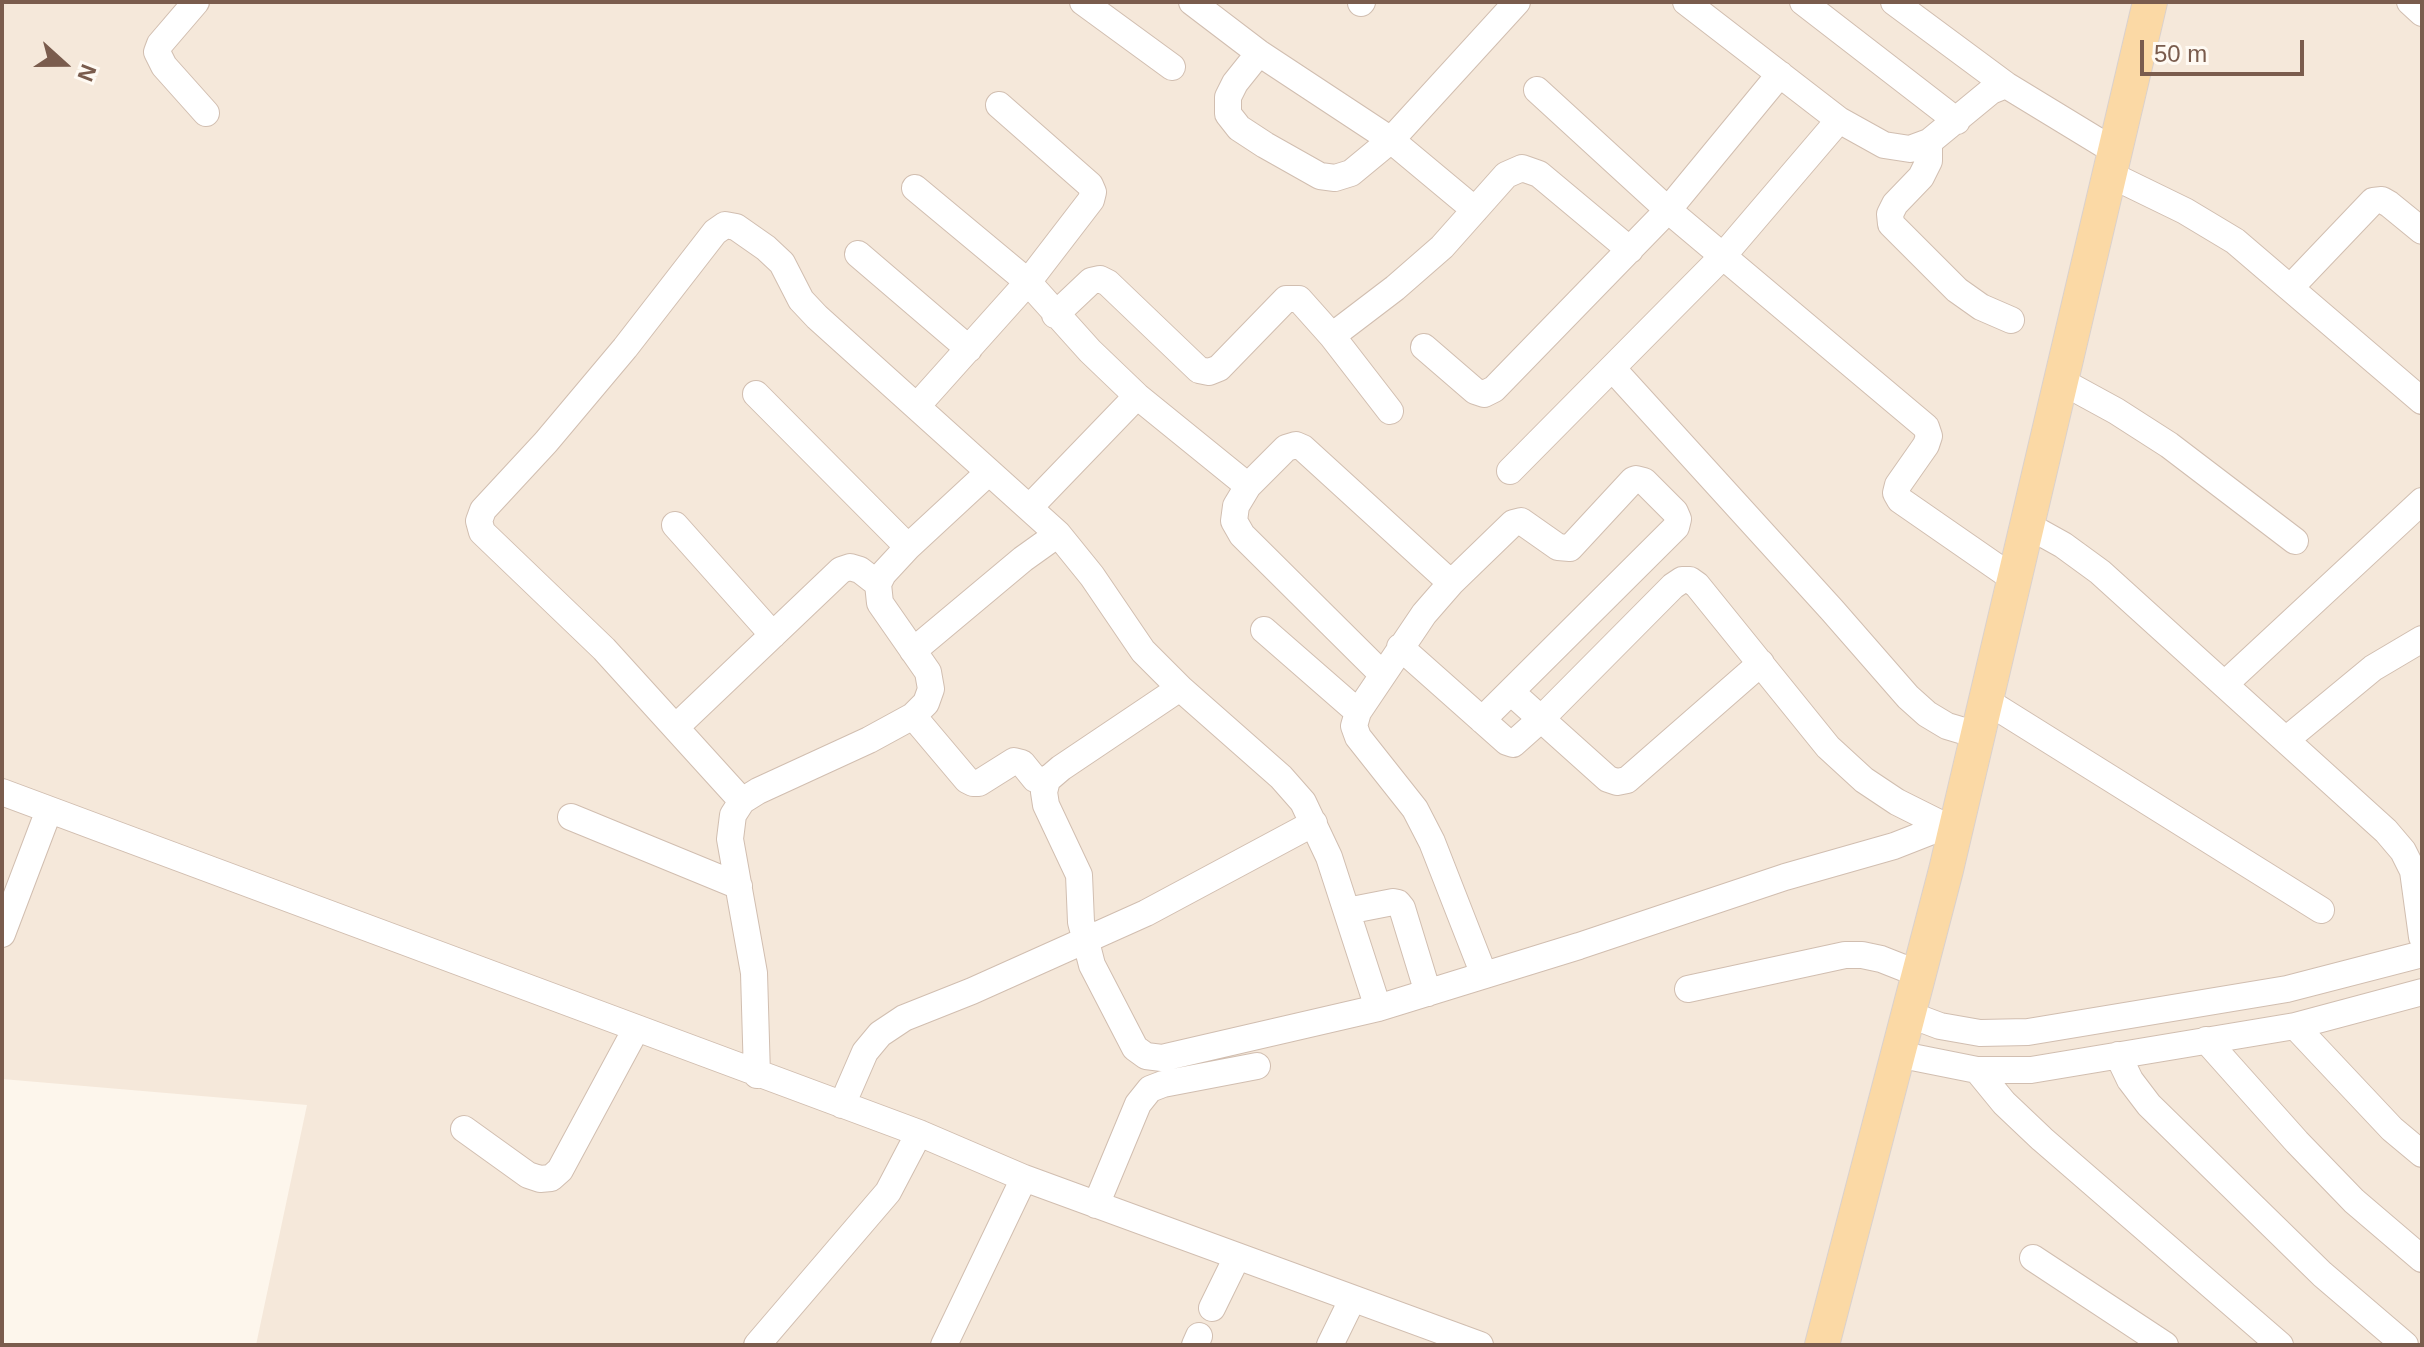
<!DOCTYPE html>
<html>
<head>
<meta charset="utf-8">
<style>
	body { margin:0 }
	#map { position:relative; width:2424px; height:1347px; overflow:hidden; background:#fdf6ec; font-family:Helvetica,sans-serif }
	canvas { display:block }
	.frame { position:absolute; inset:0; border:4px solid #7a5c4d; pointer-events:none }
	.north { position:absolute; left:24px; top:24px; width:80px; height:80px; -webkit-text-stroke:6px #fffaf3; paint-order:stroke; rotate:111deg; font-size:22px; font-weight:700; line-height:32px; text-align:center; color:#7a5c4d }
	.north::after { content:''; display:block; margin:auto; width:28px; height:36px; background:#7a5c4d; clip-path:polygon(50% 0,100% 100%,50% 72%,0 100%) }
	.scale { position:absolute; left:2140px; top:40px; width:164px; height:36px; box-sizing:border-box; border:4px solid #7a5c4d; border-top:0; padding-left:10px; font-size:24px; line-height:28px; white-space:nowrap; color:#7a5c4d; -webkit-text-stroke:6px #fffaf3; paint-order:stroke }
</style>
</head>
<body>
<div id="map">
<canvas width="2424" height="1347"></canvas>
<div class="frame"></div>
<div class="north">N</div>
<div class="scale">50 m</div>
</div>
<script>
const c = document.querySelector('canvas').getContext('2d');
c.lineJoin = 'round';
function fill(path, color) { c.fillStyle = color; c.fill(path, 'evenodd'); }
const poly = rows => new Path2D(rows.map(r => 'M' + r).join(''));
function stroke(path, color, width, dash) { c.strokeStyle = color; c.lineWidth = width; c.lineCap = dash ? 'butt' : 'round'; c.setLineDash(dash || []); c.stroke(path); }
fill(poly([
	[2,2,2422,2,2422,1345,256,1345,307,1105,2,1079]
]), '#f5e8da');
const minor = poly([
	[196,2,160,44,157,52,164,66,206,113],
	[1083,2,1172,67],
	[1192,2,1259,53,1391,140,1475,210],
	[1686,2,1839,120,1884,145,1910,149,1929,142,1991,91,2006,85,2116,152],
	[1803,2,1957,121],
	[1894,2,2006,85],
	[2410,2,2422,13],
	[1361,3,1362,2],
	[1259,53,1235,83,1228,97,1228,114,1239,128,1265,145,1320,176,1335,178,1351,173,1391,140,1517,2],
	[1537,90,1668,210,1926,427,1929,436,1926,445,1898,485,1896,493,1900,500,2014,579],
	[1929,142,1929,161,1921,177,1895,204,1890,214,1891,224,1957,290,1981,307,2011,320],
	[2109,174,2185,211,2235,241,2422,401],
	[915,188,1028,282,1090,351,1137,396,1248,486],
	[858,254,969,349],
	[2291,287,2373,201,2382,200,2389,204,2422,231],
	[1055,315,1091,281,1100,279,1108,283,1199,370,1209,372,1219,368,1286,299,1299,299,1332,336,1390,411],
	[1332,336,1395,288,1442,247,1506,175,1522,168,1539,174,1630,250],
	[1424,347,1475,391,1484,394,1494,389,1668,210,1780,74],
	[1612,368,1832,610,1908,697,1927,714,1947,726,1977,735],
	[2061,381,2116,411,2169,445,2295,541],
	[756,394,908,547],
	[917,406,1028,282,1091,200,1093,192,1090,185,999,105],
	[1510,471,1722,257,1839,120],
	[1029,508,1137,396],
	[675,525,773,635],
	[2027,525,2063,545,2100,572,2386,831,2403,851,2413,871,2422,937],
	[1264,630,1358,712],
	[1400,647,1507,742,1513,744,1540,720,1673,586,1682,580,1690,580,1697,585,1828,747,1864,780,1897,802,1955,831],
	[913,651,1023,559,1058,534],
	[1382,674,1242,535,1234,521,1236,506,1248,486,1286,448,1296,445,1303,448,1451,583],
	[2226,683,2422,501],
	[1180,688,1061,768,1047,780,1044,792,1046,805,1079,875,1081,922,1092,965,1135,1048,1146,1056,1162,1058,1378,1008,1579,946,1785,877,1894,846,1945,826],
	[1511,692,1608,779,1617,782,1627,780,1761,663],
	[1985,700,2321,910],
	[913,716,967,780,973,783,979,783,1014,761,1022,763,1035,779,1047,780],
	[1482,720,1676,527,1678,519,1675,512,1644,481,1636,479,1633,480,1570,548,1558,547,1521,521,1513,523,1451,583,1424,614,1358,712,1354,726,1358,737,1415,809,1432,842,1484,975],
	[676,727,841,570,850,567,860,570,878,584],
	[2287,739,2373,668,2422,639],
	[2,792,919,1133,1024,1178,1480,1345],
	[742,801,604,649,482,532,479,521,483,510,546,442,625,348,715,232,725,225,736,227,766,248,782,263,801,300,817,317,1058,534,1092,576,1143,651,1180,688,1281,777,1303,802,1329,857,1378,1008],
	[571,817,739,886],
	[1347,911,1393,902,1398,903,1402,908,1428,993],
	[2,934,49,810],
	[1688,989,1845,955,1862,955,1881,959,1919,974],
	[1908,1014,1940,1026,1980,1033,2028,1032,2287,989,2422,954],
	[2295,1026,2392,1129,2422,1154],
	[2206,1040,2297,1142,2354,1201,2422,1259],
	[1897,1054,1977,1070,2031,1070,2295,1026,2422,992],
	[2118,1055,2130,1080,2149,1105,2322,1274,2405,1345],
	[1977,1070,2004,1103,2042,1139,2280,1345],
	[757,1075,754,973,730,839,733,815,742,801,758,791,869,740,913,716,926,703,931,689,928,672,880,603,878,584,883,574,908,547,989,472],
	[842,1105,865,1052,880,1034,904,1018,972,991,1146,913,1314,823],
	[464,1129,528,1175,540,1179,551,1178,560,1170,636,1029],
	[1096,1205,1138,1104,1150,1089,1163,1084,1257,1066],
	[2033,1258,2165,1345],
	[1212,1308,1237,1257],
	[757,1345,888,1192,919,1133],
	[944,1345,1024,1178],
	[1195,1345,1199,1336],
	[1330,1345,1352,1300]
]);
const major = poly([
	[1822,1345,1946,870,2150,2]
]);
stroke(minor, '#d1beb0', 28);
stroke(major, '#dad1cd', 36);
stroke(minor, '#fff', 26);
stroke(major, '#fbd9a5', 34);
</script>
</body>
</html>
